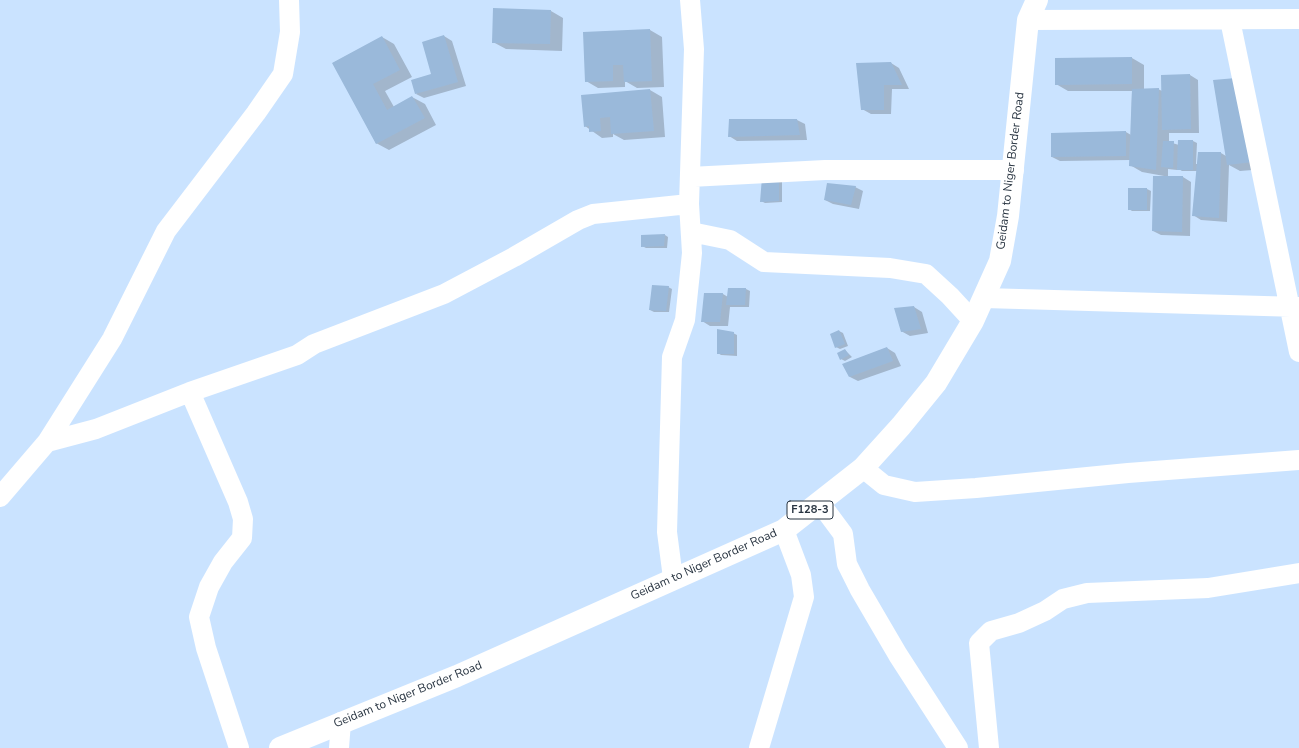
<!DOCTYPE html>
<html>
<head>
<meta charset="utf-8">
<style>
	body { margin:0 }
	canvas { display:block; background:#cae3ff }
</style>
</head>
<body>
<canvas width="1299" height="748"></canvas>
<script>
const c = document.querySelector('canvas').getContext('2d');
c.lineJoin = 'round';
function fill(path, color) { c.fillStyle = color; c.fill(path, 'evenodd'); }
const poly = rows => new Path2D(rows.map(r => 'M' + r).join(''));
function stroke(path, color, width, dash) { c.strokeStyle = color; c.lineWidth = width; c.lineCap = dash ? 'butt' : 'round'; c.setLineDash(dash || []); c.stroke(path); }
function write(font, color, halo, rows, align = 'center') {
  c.font = font + ' "Nunito Sans",sans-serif'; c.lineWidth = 3; c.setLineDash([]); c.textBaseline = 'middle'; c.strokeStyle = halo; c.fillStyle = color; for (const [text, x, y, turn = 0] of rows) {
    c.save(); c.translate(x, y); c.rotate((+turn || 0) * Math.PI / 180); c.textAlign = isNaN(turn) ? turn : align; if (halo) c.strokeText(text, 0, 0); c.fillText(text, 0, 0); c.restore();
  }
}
fill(poly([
	[551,11,563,18,562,51,506,49,493,42],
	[650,30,662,37,664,87,637,88,625,81,625,87,598,88,586,81],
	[444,36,452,41,466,86,424,98,416,94,432,75],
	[382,37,394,44,412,77,385,91,394,107,412,97,425,104,436,125,389,150,376,143,333,63],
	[1132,58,1144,65,1144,89,1158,89,1162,91,1190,75,1198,80,1199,133,1169,133,1169,142,1179,145,1193,141,1197,143,1196,164,1198,164,1199,153,1221,153,1226,156,1215,81,1265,169,1240,171,1229,165,1227,222,1201,220,1193,215,1197,171,1182,171,1177,168,1177,170,1168,169,1168,177,1183,177,1191,182,1190,236,1161,235,1153,231,1164,176,1142,172,1130,165,1130,160,1060,161,1052,157,1126,132,1131,135,1132,91,1068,91,1056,84],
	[891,63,899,68,909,89,892,89,891,114,871,114,862,109],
	[650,90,662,97,665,137,624,140,613,134,613,137,602,138,585,126],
	[797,120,805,124,807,140,737,141,729,136],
	[763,178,782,179,782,202,765,203,761,201],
	[855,187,863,191,859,209,833,204,825,200],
	[1147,189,1151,191,1150,211,1132,211,1129,209],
	[665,235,668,237,667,248,646,248,642,246],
	[668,287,672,289,669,312,654,312,650,310],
	[746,289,750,291,749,307,730,307,728,326,710,326,702,321,705,294,723,294,728,297],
	[914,307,922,312,928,333,910,336,901,331],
	[839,331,843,333,848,346,840,349,836,347],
	[733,333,737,335,737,356,721,355,718,353],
	[887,348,895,353,901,366,858,381,850,377,844,365],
	[845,350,852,357,845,361,841,359]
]), '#0003');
fill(poly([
	[493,8,551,10,550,44,492,43],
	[650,29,652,81,624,82,623,65,613,65,613,81,585,82,583,32],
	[444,35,458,82,415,94,411,80,431,74,422,42],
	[382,36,400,70,373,84,387,110,412,96,425,118,376,144,332,63],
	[1132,57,1132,84,1055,85,1055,58],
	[891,62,902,85,884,85,884,110,861,110,856,63],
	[1190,74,1191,129,1162,130,1161,75],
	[1236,78,1253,162,1227,165,1213,80],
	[1159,88,1156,170,1129,166,1132,89],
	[650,89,654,131,611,134,610,117,600,118,601,131,589,132,589,126,584,127,581,95],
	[729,119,797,119,800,135,728,137],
	[1126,131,1126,156,1051,157,1051,133],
	[1178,140,1193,140,1193,170,1177,170],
	[1163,141,1174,141,1173,168,1161,167],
	[1198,152,1221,152,1219,218,1192,216],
	[779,176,779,201,760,202,762,177],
	[1153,176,1183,176,1182,232,1152,231],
	[827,183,856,186,851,205,824,200],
	[1128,188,1147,188,1147,210,1128,210],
	[665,234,664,246,641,247,641,235],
	[652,285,669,286,666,311,649,310],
	[728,288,746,288,745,305,726,305],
	[704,293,723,293,720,322,701,322],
	[914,306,921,329,901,332,894,308],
	[717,329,734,332,734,354,717,354],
	[839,330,845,344,835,348,830,334],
	[887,347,893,361,849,377,842,364],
	[845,349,849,355,840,360,837,353]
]), '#9ab9da');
stroke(poly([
	[1028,20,1299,19],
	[1230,20,1299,352],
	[690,177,825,170,1014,170],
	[691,232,730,240,764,262,890,268,926,274,950,296,973,321],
	[984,298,1299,307],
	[190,392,238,502,243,519,242,538,223,562,209,587,199,617,206,648,239,748],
	[47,442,96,429,190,392,297,355,314,344,444,294,514,257,578,220,593,214,689,204],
	[863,468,884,485,915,492,976,488,1128,473,1299,460],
	[0,497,47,442,112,339,166,231,256,113,283,74,290,32,289,0],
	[820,503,843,534,847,564,860,590,898,655,958,748],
	[673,578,667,532,672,357,685,320,692,253,689,204,694,49,690,0],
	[339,748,341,722],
	[759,748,804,597,801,575,784,530],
	[989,748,979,643,991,631,1019,623,1045,611,1063,599,1087,593,1208,588,1299,573]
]), '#fff', 20);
stroke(poly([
	[280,748,457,676,784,530,863,468,901,426,936,383,973,321,1000,261,1008,216,1028,20,1037,0]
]), '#fff', 22);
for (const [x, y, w] of [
	[810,510,46]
]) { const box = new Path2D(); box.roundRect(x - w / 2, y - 9, w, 18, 3); c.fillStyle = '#fff'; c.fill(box); stroke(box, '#283441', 1); }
write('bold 11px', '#283441', null, [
	["F128-3",810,510]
]);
write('12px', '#283441', '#fff', [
	["Geidam to Niger Border Road",1011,171,-83],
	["Geidam to Niger Border Road",704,565,-24],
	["Geidam to Niger Border Road",408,695,-22]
]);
</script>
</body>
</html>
